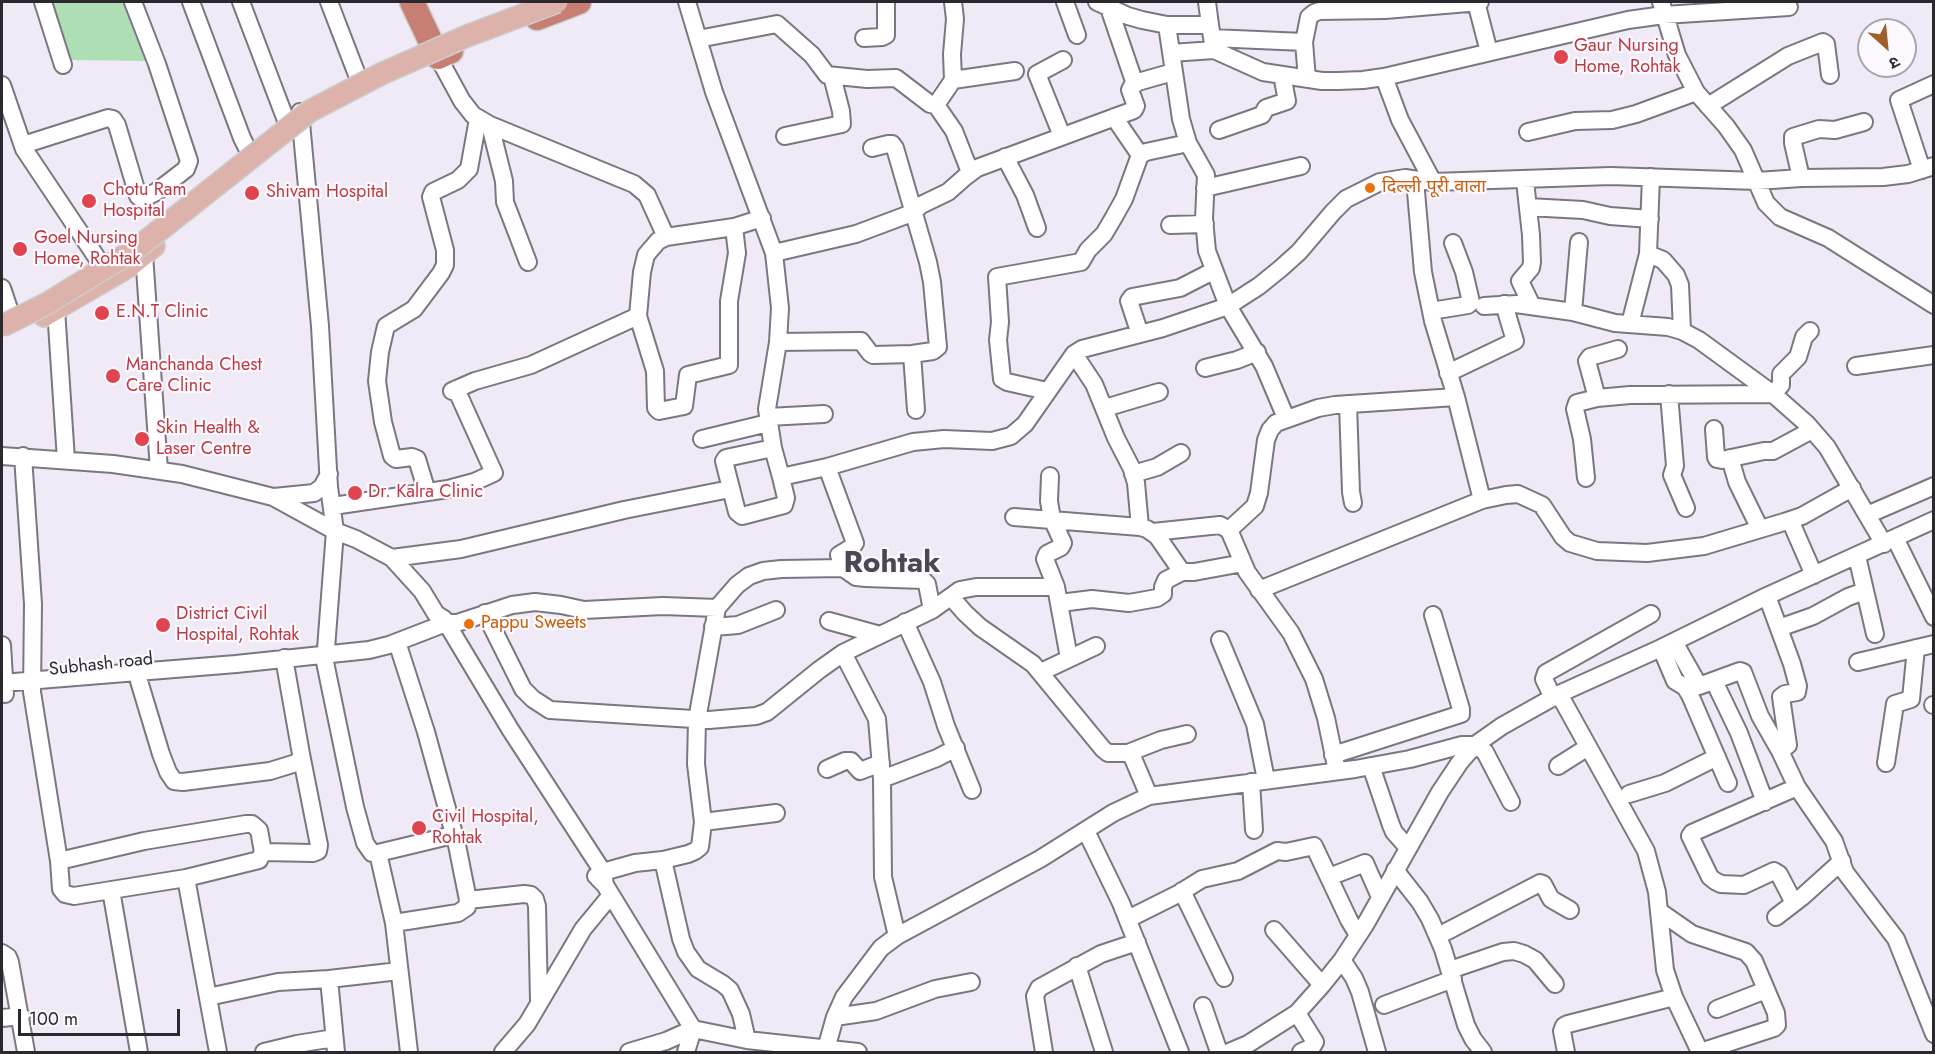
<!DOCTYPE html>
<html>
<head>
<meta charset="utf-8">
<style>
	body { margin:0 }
	#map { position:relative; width:1935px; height:1054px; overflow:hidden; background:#f0eaf7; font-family:Jost,"Noto Sans Devanagari",sans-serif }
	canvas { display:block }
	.frame { position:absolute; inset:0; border:3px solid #2c292e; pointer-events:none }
	.north { position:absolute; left:1857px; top:18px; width:60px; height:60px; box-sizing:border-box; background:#fbf9fe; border:2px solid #a8a6ab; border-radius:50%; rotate:153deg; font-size:16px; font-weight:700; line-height:24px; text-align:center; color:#2c292e }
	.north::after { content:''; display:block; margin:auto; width:21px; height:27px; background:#9f5f28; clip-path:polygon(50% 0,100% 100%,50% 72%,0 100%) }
	.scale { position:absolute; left:18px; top:1009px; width:162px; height:27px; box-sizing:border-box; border:3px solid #2c292e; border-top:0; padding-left:8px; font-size:18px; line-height:21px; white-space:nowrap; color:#2c292e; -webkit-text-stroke:4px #fbf9fe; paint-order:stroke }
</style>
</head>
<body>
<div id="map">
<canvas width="1935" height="1054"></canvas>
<div class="frame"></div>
<div class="north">उ</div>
<div class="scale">100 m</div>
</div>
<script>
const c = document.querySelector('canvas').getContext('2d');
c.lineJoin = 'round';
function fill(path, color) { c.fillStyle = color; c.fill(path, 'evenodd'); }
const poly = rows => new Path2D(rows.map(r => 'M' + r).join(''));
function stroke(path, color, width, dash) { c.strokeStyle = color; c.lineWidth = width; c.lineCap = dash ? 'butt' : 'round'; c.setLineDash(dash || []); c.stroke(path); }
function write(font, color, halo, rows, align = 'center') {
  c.font = font + ' Jost,"Noto Sans Devanagari",sans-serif'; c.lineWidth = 4.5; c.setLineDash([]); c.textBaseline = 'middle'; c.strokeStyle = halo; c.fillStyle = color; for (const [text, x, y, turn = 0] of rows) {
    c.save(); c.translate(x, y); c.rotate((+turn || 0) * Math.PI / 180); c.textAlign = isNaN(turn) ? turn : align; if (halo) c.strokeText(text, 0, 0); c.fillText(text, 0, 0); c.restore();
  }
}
fill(poly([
	[44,2,128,2,149,61,67,60]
]), '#addeb4');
const minor = poly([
	[43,2,63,65],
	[191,2,242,138,250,154],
	[241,2,287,123],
	[329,2,359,80],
	[687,2,714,92,774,253,780,308,778,342,767,409,773,448],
	[1065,2,1077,35],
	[1097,2,1128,16,1142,20,1167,25,1210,25,1214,50,1263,72,1322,81,1338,81,1363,80,1384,77,1628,20,1664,15,1789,7],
	[1207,2,1210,25],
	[1476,2,1489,52],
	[1661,2,1677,55,1696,92,1726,126,1743,150,1766,203,1780,217,1828,238,1934,305],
	[1109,8,1135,84],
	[1167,25,1181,119,1188,143,1206,175,1204,219,1207,251,1228,306,1264,366,1286,418],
	[864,38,882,37,886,35,886,2],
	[1212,38,1304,42],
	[698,39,777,24,812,55,827,75,867,79,896,78,930,104,936,105,954,131,970,172],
	[1171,53,1214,50],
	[438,57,462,101,473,115,490,125,634,184,647,195,666,237],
	[1384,77,1400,120,1433,182],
	[1307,79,1304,42,1309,17,1314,13,1319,11,1385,10,1480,2],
	[953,80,1015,71],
	[2,85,24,149,103,267,115,274],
	[936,105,953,80,952,54,955,19,953,2],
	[1708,106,1788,56,1823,42,1826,44,1830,75],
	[300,112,320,326,329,487,335,531,325,662,355,807,365,843,372,853,378,853,453,835],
	[1114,117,1140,155],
	[490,125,504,181,505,202,528,262],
	[1219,130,1262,115,1266,108,1287,101,1282,75],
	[1528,132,1575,121,1612,120,1636,114,1696,92],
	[785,136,842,124,841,111,832,76],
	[1062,136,1037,74,1063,60],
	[23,145,108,118,113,119,117,125,138,196,142,199,156,192,186,169,189,161,157,64,133,2],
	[1005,157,1025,195,1037,228],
	[1922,170,1899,100,1934,84],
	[1651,177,1648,254,1663,260,1676,275,1680,285,1682,331],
	[1801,178,1793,143,1793,137,1819,129,1835,130,1864,122],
	[1415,180,1423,272,1433,321,1456,397,1482,500],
	[1525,181,1531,235,1532,262,1531,268,1520,281,1532,306],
	[1205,188,1301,166],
	[1528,207,1583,210,1610,216,1650,219],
	[1170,225,1205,224],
	[734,227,737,253,729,301,729,365,688,375,684,406,659,411,656,408,655,371,638,316,642,272,646,255,658,241,666,237,734,227,762,218],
	[774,253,856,234,912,213,921,205,948,192,965,177,977,168,1134,110,1136,106,1130,90,1132,86,1138,82,1173,72],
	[144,254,159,470],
	[2,288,12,318],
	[1484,306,1516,304,1573,312,1615,323,1668,327,1682,331,1699,340,1773,394,1807,424,1827,447,1884,544],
	[56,309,66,460],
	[1431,311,1468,305,1471,302,1464,272,1453,243],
	[1573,312,1579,242],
	[1630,324,1648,254],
	[1140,334,1129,301,1132,297,1180,288,1213,271],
	[778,342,861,341,870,353,873,355,912,354,933,351,938,347,932,282,928,262,895,148,892,144,888,144,872,148],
	[912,354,916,410],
	[1074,354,1094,384,1116,438,1132,469,1136,483,1140,527,1147,529,1157,536,1182,572,1194,572,1243,563],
	[1856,366,1934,355],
	[1205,368,1237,360,1257,352],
	[1448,373,1515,341,1504,304],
	[452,391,475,381,531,365,638,316],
	[1047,391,1007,382,1002,379,998,340,1000,322,997,277,1081,262,1088,250,1104,234,1114,217,1124,199,1140,155,1146,152,1188,143],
	[1669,394,1675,466,1672,475,1686,508],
	[1597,398,1587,361,1590,357,1618,349],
	[1348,404,1351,492,1353,503],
	[1105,408,1159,392],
	[768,417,824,414],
	[1714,429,1716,457,1717,459,1722,460,1764,451,1773,451,1812,430],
	[702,439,768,423],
	[2,456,113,464,182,474,273,497,335,531,356,539,392,558,422,591,436,614,444,619,510,729,603,872,605,885],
	[23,456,33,604,32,692,59,861,61,889,65,894,74,896,186,878,259,860,263,852,259,830,252,824,246,824,144,841,59,861],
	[1730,458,1737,482,1760,529],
	[827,467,855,543,852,547,839,555,843,568],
	[1133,474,1157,467,1181,453],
	[1050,476,1049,501,1052,519,1063,543,1061,547,1047,554,1045,559,1056,587,1069,658],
	[781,477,786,498,784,505,742,516,737,512,724,461,726,458,773,448,781,477,827,467,913,442,944,439,992,441,1011,436,1025,424,1074,354,1082,349,1163,328,1228,306,1259,286,1280,269,1299,252,1333,212,1346,199,1380,182,1405,178,1433,182,1611,176,1757,181,1801,178,1883,177,1908,174,1934,166],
	[1586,478,1582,439,1575,409,1577,403,1597,398,1630,395,1773,394,1781,385,1781,374,1798,357,1804,337,1810,331],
	[427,492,417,459,412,457,396,459,392,456,383,422,377,381,380,352,386,326,414,309,441,273,445,265,445,250,431,197,433,192,458,180,469,169,478,119],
	[274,497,314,493,322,487,329,474],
	[333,506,448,489,474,482,494,473,456,389],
	[1867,515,1934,486],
	[1014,517,1140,527],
	[1790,520,1814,575],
	[1229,530,1255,506,1259,493,1266,440,1270,430,1276,423,1318,408,1335,405,1456,397],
	[1153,532,1220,525,1229,530,1247,572,1291,633,1314,679,1326,718,1337,771],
	[1895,538,1934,617],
	[1857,556,1875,634],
	[392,558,461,549,624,510,730,489],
	[1259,590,1482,500,1506,495,1518,494,1542,505,1563,537,1570,543,1597,551,1647,553,1704,546,1784,522,1802,516,1852,488],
	[1767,596,1792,664,1798,686,1797,692,1785,694,1781,697,1788,745,1780,751,1797,787,1834,841,1845,872,1896,939,1934,1034],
	[951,597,965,613,980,627,1033,664,1103,749,1108,753,1128,753,1132,756,1149,796],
	[1060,603,1092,599,1129,603,1157,598,1163,594,1163,587,1166,580,1182,572],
	[485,613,523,689,533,699,550,710,709,720,756,716,767,712,819,670,843,653,932,610,960,590,976,587,1056,587],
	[829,621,880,635],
	[905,622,932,682,946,726,972,790],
	[713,627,738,625,776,610],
	[1779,628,1813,616,1848,597,1865,591],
	[1220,640,1255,724,1266,780],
	[1674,642,1699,686,1740,671,1743,672,1760,716,1780,751],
	[2,645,5,694],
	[1661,648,1675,681,1685,687,1690,695,1728,783],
	[843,653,877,719,882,779,883,877,897,936],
	[1858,662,1934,644],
	[1041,672,1096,646],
	[139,681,161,754,168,772,174,781,183,782,270,771,296,763,300,760,301,754,284,658],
	[1714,681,1739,733,1765,802],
	[2,683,236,664,369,650,389,645,446,623,457,623,512,605,535,602,561,605,584,610,663,606,717,608,737,585,749,576,763,571,781,569,843,568,856,577,866,578,923,580,927,584,932,610],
	[1559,694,1646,851,1657,892,1665,970,1674,997,1700,1052],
	[1553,698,1544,679,1546,673,1651,614],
	[1933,705,1934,705],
	[1128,753,1161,740,1187,734],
	[1333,755,1461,714,1461,709,1433,615],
	[1886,763,1895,704,1911,699,1916,648],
	[1371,766,1391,825,1394,832,1408,848],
	[1558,766,1588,747],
	[827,769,845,761,851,761,860,771,881,763],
	[882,779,937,758,956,748],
	[1251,782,1254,830],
	[1629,794,1665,783,1717,757],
	[703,822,776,813],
	[1086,831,1121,903,1180,1052],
	[263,852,313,853,318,851,319,845,301,754],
	[378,853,394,923,409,1052],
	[663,860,681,939,686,952,698,969,723,984,730,990,741,1014,747,1040],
	[1395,870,1420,902,1430,919,1443,949,1466,1025,1473,1039,1483,1052],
	[596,876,603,872,635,863,663,860,688,854,695,851,700,847,703,822,696,764,697,720,717,608],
	[1329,877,1365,863,1380,897],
	[186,878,218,1052],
	[598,878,605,885,693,1029,686,1052],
	[111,890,139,1052],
	[1182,891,1224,978],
	[468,900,524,894,531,895,535,899,537,906,539,1001],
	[1794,903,1779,874,1774,871,1744,885,1721,884,1715,881,1710,877,1690,836,1692,833,1797,787],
	[1659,911,1692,934,1746,952,1754,961,1776,1013,1777,1025,1774,1028,1700,1052],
	[1776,917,1802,897,1842,861],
	[1128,919,1178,894,1202,879,1238,871,1277,851,1286,852,1314,846,1349,920,1358,935],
	[394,923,458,913,467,907,468,900,457,845,426,732,397,642],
	[1274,930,1322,985],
	[1438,936,1540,883,1543,884,1551,899,1570,910],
	[2,953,8,957,10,962,26,1052],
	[1342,960,1354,978,1360,992,1377,1052],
	[1077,966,1104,1052],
	[1450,970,1503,952,1514,951,1524,954,1535,960,1555,984],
	[329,979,399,971],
	[208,997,278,982,329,979,336,1052],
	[1384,1005,1453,979],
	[1203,1006,1219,1052],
	[1717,1009,1766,990],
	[1297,1013,1315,1042,1312,1047,1301,1052],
	[835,1017,876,1011,935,989,971,982],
	[2,1018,21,1016],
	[826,1049,835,1017,844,997,881,948,897,936,1040,859,1113,813,1149,796,1355,769,1410,759,1462,745,1475,745,1485,752,1511,802],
	[264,1052,297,1044,334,1038],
	[503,1052,527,1024,583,929,611,895],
	[629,1052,666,1041,693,1029,747,1040,858,1052],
	[1044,1052,1035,996,1039,988,1101,954,1137,942],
	[1229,1052,1248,1044,1297,1013,1322,985,1342,960,1365,925,1440,792,1460,762,1475,745,1502,726,1559,694,1661,648,1767,596,1934,520],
	[1566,1052,1562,1031,1564,1026,1568,1024,1674,997]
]);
const major = poly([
	[44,316,128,267,154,246]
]);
const highway = poly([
	[412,2,438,57,451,51],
	[537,18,579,2]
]);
stroke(minor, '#7c7682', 20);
stroke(major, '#cccccd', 24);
stroke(highway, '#cccccd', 27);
stroke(minor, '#fff', 16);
stroke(major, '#ddb2ab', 21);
stroke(highway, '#c77e73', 24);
const majorBridge = poly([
	[2,326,48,303,137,248,310,111,381,74,467,36,557,2]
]);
stroke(majorBridge, '#cccccd', 24, []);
stroke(majorBridge, '#ddb2ab', 21);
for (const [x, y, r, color] of [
	[1561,57,8,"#e0444e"],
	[1370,188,6,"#e8710a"],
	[252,193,8,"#e0444e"],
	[89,201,8,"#e0444e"],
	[20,249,8,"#e0444e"],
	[102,313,8,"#e0444e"],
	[113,376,8,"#e0444e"],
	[142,439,8,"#e0444e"],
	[355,493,8,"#e0444e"],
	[469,624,6,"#e8710a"],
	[163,625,8,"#e0444e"],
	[419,828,8,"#e0444e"]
]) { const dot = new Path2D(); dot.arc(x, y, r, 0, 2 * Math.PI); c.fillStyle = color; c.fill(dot); stroke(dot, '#fbf9fe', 2); }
write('18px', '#be3a42', '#fbf9fe', [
	["Gaur Nursing",1574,47],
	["Home, Rohtak",1574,68],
	["Chotu Ram",103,191],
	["Hospital",103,212],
	["Shivam Hospital",266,193],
	["Goel Nursing",34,239],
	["Home, Rohtak",34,260],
	["E.N.T Clinic",116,313],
	["Manchanda Chest",126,366],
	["Care Clinic",126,387],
	["Skin Health &",156,429],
	["Laser Centre",156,450],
	["Dr. Kalra Clinic",368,493],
	["District Civil",176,615],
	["Hospital, Rohtak",176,636],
	["Civil Hospital,",432,818],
	["Rohtak",432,839]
], 'left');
write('18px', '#c56008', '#fbf9fe', [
	["दिल्ली पूरी वाला",1382,188],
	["Pappu Sweets",481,624]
], 'left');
write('18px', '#2c292e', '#fbf9fe', [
	["Subhash road",101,665,-6]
]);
write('bold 30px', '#4c4751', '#fbf9fe', [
	["Rohtak",892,565]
]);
</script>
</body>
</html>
